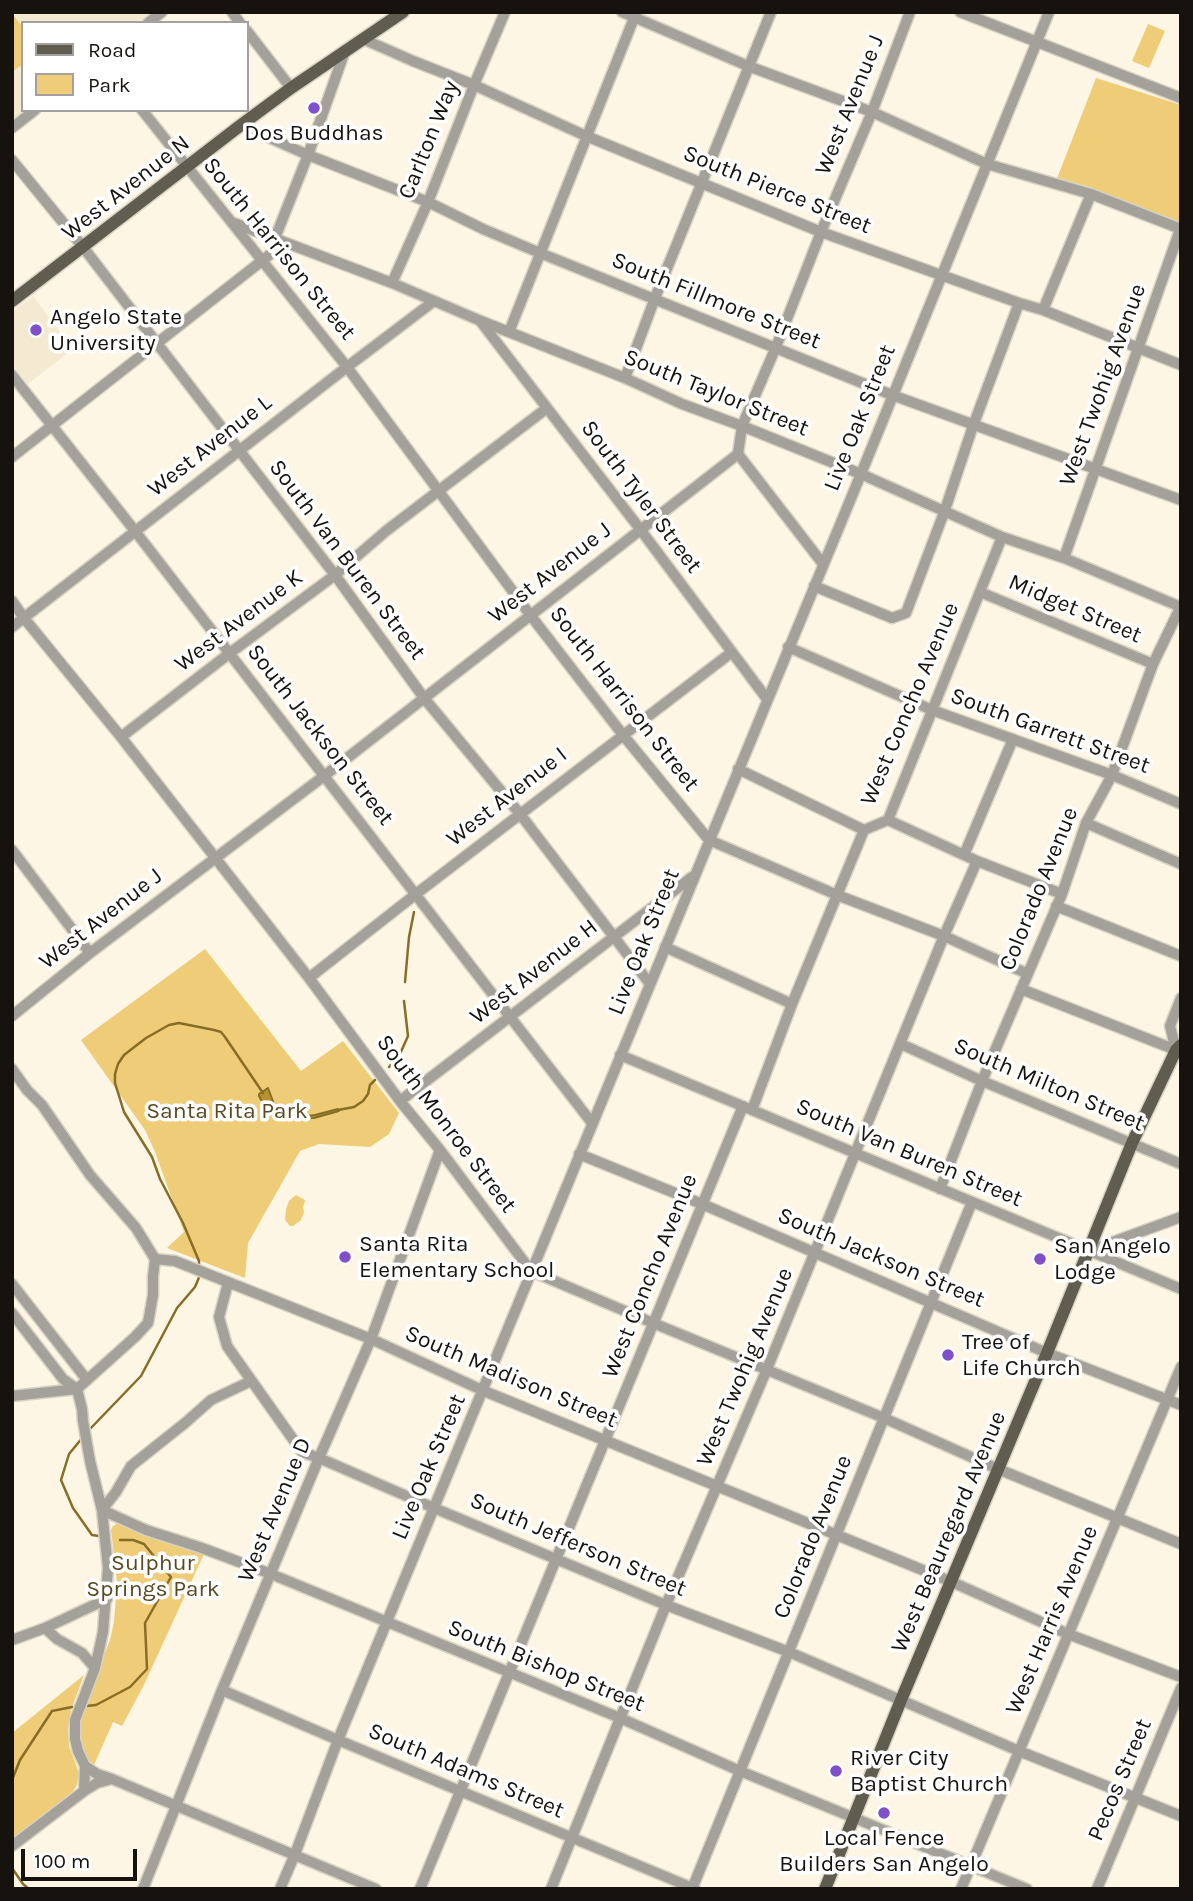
<!DOCTYPE html>
<html>
<head>
<meta charset="utf-8">
<style>
	body { margin:0 }
	#map { position:relative; width:1193px; height:1901px; overflow:hidden; background:#fdf6e5; font-family:Karla,sans-serif }
	canvas { display:block }
	.frame { position:absolute; inset:0; border:14px solid #16130e; pointer-events:none }
	.legend { position:absolute; left:21px; top:21px; width:228px; height:91px; box-sizing:border-box; background:#fff; border:2px solid #a2a19f; margin:0; padding:9px 12px; list-style:none; font-size:21px; color:#16130e }
	.legend li { display:flex; align-items:center; gap:14px; height:35px }
	.legend b { width:35px; border:2px solid #a2a19f }
	.scale { position:absolute; left:21px; top:1849px; width:116px; height:32px; box-sizing:border-box; border:4px solid #16130e; border-top:0; padding-left:9px; font-size:21px; line-height:24px; white-space:nowrap; color:#16130e; -webkit-text-stroke:5px #fff; paint-order:stroke }
</style>
</head>
<body>
<div id="map">
<canvas width="1193" height="1901"></canvas>
<div class="frame"></div>
<ul class="legend">
<li><b style="height:9px;background:#615c50"></b>Road</li>
<li><b style="height:19px;background:#eecc78"></b>Park</li>
</ul>
<div class="scale">100 m</div>
</div>
<script>
const c = document.querySelector('canvas').getContext('2d');
c.lineJoin = 'round';
function fill(path, color) { c.fillStyle = color; c.fill(path, 'evenodd'); }
const poly = rows => new Path2D(rows.map(r => 'M' + r).join(''));
function stroke(path, color, width, dash) { c.strokeStyle = color; c.lineWidth = width; c.lineCap = dash ? 'butt' : 'round'; c.setLineDash(dash || []); c.stroke(path); }
function write(font, color, halo, rows, align = 'center') {
  c.font = font + ' Karla,sans-serif'; c.lineWidth = 7; c.setLineDash([]); c.textBaseline = 'middle'; c.strokeStyle = halo; c.fillStyle = color; for (const [text, x, y, turn = 0] of rows) {
    c.save(); c.translate(x, y); c.rotate((+turn || 0) * Math.PI / 180); c.textAlign = isNaN(turn) ? turn : align; if (halo) c.strokeText(text, 0, 0); c.fillText(text, 0, 0); c.restore();
  }
}
fill(poly([
	[12,12,152,12,139,23,23,23,23,110,26,110,12,121],
	[33,296,73,349,28,384,12,364,12,312]
]), '#f4ead2');
fill(poly([
	[12,14,23,27,23,64,12,72],
	[1148,24,1165,31,1149,68,1132,61],
	[1096,78,1181,105,1181,220,1179,224,1056,181],
	[205,949,301,1071,343,1041,399,1113,389,1134,370,1147,319,1144,300,1151,248,1243,245,1278,167,1248,184,1232,155,1152,145,1130,81,1040],
	[296,1195,305,1200,303,1208,304,1212,301,1220,293,1226,290,1226,285,1220,286,1209,289,1201],
	[120,1522,204,1554,143,1687,122,1726,113,1722,94,1765,88,1761,80,1744,79,1722,85,1702,110,1640,114,1622,117,1582,111,1530,113,1526],
	[84,1675,71,1710,68,1729,69,1746,79,1773,77,1785,71,1794,12,1840,12,1733]
]), '#eecc78');
const water = poly([
	[268,1088,274,1104,284,1114,299,1117,315,1115,338,1109,339,1111,314,1118,282,1119,271,1114,266,1109,259,1096,259,1094,268,1088]
]);
fill(water, '#b79330');
stroke(water, '#876d26', 2);
stroke(poly([
	[405,982,409,937,414,912],
	[389,1067,400,1054,408,1036,404,1001],
	[338,1110,354,1107,363,1101,368,1094,370,1085,375,1080],
	[199,1268,199,1261,183,1223,160,1179,152,1157,124,1112,115,1083,115,1074,118,1064,124,1055,146,1038,169,1025,179,1023,214,1030,221,1032,225,1037,263,1093],
	[89,1430,141,1376,177,1308,195,1287,200,1275],
	[83,1437,69,1454,61,1480,73,1508,92,1535,99,1536],
	[86,1706,96,1705,130,1687,147,1669,145,1623,171,1577,144,1544,133,1540,120,1540],
	[12,1780,20,1760,52,1711,72,1707],
	[12,1868,23,1884,29,1889]
]), '#876d26', 2.5);
const minor = poly([
	[232,12,240,23],
	[622,12,748,66,872,112,987,164,1091,194,1181,229],
	[960,12,1181,98],
	[148,23,162,12],
	[247,31,291,88],
	[363,39,413,61,474,85,586,136,821,232,1019,303,1043,310,1181,365],
	[142,110,347,367,531,616,623,735,709,840,837,895,944,936,1028,974],
	[241,125,308,155,428,202,483,229,540,253,892,395,1181,500],
	[12,128,35,110],
	[12,160,83,247,335,575,424,698,520,814,650,984],
	[234,223,392,283,481,321,625,378,682,404,742,426,861,474,1002,537,1064,558,1181,607],
	[392,283,428,202,474,85,505,12],
	[1043,310,1091,194],
	[481,322,640,529,767,699],
	[509,332,636,13],
	[12,375,135,531,592,1123],
	[625,378,655,298,771,12],
	[738,454,823,564],
	[12,457,277,249,275,238,308,155,345,51],
	[1064,558,1181,227],
	[814,586,892,618,906,613,945,510,973,426,1019,303],
	[980,592,1153,664],
	[12,601,24,618,121,737,309,978,400,1101,440,1150,531,1271,653,1323,884,1418,998,1469,1181,1544],
	[12,627,347,367,434,301],
	[788,647,932,710,1112,775,1181,804],
	[121,737,230,653,335,575,386,531,547,408],
	[738,769,864,830],
	[888,820,977,861,1062,894],
	[1086,823,1181,864],
	[12,850,90,953],
	[964,855,1013,739],
	[1056,906,1181,956],
	[665,947,792,1004],
	[309,978,416,894,732,652],
	[1021,989,1176,1050],
	[12,1016,90,953,324,776,738,454,742,426,776,347,821,232,872,112,910,12],
	[901,1044,982,1081,1181,1164],
	[1176,1050,1170,1026,1181,998],
	[620,1055,1181,1289],
	[12,1069,27,1090,42,1105,90,1175,136,1228,155,1259,175,1261,371,1339,484,1391,952,1582,1068,1634,1181,1677],
	[400,1101,692,877],
	[752,1110,792,1004,864,830,888,820,1002,537],
	[579,1154,702,1204,1047,1353,1181,1405],
	[940,1189,982,1081,1062,894,1086,823,1112,775,1153,664,1181,606],
	[1088,1251,1181,1217],
	[228,1283,219,1317,227,1346,302,1452,319,1458,434,1508,666,1605,789,1652,1019,1751,1181,1816],
	[12,1284,87,1380],
	[12,1313,63,1379,77,1389,82,1409,83,1421,90,1461,102,1510,108,1568,103,1632,95,1668,75,1720,75,1739,78,1751,85,1766,84,1791],
	[251,1381,211,1400,185,1423,131,1466,116,1492,102,1510,146,1530,202,1548,271,1574,620,1718,740,1771,1027,1889],
	[12,1396,77,1389,135,1337,148,1323,153,1295,153,1277,155,1259],
	[45,1628,57,1639,82,1653,95,1668],
	[12,1640,45,1628,107,1599],
	[222,1690,338,1740,695,1889],
	[85,1766,97,1774,112,1779],
	[12,1846,84,1791,97,1783,112,1779,376,1889],
	[143,1889,222,1690,319,1458,371,1339,440,1150],
	[280,1889,295,1854,338,1740,861,474,1049,12],
	[420,1889,743,1106],
	[551,1889,666,1605,767,1369,944,936,977,861],
	[692,1889,972,1202],
	[961,1889,1181,1367],
	[1097,1889,1181,1688]
]);
const major = poly([
	[12,301,241,125,291,88,403,12],
	[825,1889,901,1700,1047,1353,1132,1143,1176,1050,1181,1045]
]);
stroke(minor, '#d8d2c3', 13);
stroke(major, '#d8d2c3', 15);
stroke(minor, '#a4a19a', 10);
stroke(major, '#615c50', 12);
for (const [x, y, r, color] of [
	[314,108,7,"#7f50c9"],
	[36,330,7,"#7f50c9"],
	[345,1257,7,"#7f50c9"],
	[1040,1259,7,"#7f50c9"],
	[948,1355,7,"#7f50c9"],
	[836,1771,7,"#7f50c9"],
	[884,1813,7,"#7f50c9"]
]) { const dot = new Path2D(); dot.arc(x, y, r, 0, 2 * Math.PI); c.fillStyle = color; c.fill(dot); stroke(dot, '#fff', 2.5); }
write('23px', '#16130e', '#fff', [
	["West Avenue J",850,105,-68],
	["Carlton Way",429,140,-68],
	["West Avenue N",126,188,-38],
	["South Pierce Street",777,190,22],
	["South Harrison Street",279,249,51],
	["South Fillmore Street",716,301,22],
	["West Twohig Avenue",1103,385,-70],
	["South Taylor Street",716,393,22],
	["Live Oak Street",860,418,-68],
	["West Avenue L",210,446,-38],
	["South Tyler Street",641,497,53],
	["South Van Buren Street",347,560,53],
	["West Avenue J",550,573,-38],
	["Midget Street",1075,609,23],
	["West Avenue K",239,621,-37],
	["South Harrison Street",624,699,52],
	["West Concho Avenue",910,704,-67],
	["South Garrett Street",1050,731,20],
	["South Jackson Street",320,735,52],
	["West Avenue I",507,797,-38],
	["Colorado Avenue",1039,889,-68],
	["West Avenue J",101,919,-38],
	["Live Oak Street",644,942,-68],
	["West Avenue H",534,972,-38],
	["South Milton Street",1049,1085,23],
	["South Monroe Street",446,1124,53],
	["South Van Buren Street",909,1153,23],
	["South Jackson Street",881,1258,23],
	["West Concho Avenue",650,1276,-68],
	["West Twohig Avenue",745,1367,-67],
	["South Madison Street",511,1377,23],
	["Live Oak Street",429,1467,-67],
	["West Avenue D",275,1510,-67],
	["West Beauregard Avenue",949,1532,-67],
	["Colorado Avenue",813,1537,-68],
	["South Jefferson Street",578,1545,23],
	["West Harris Avenue",1052,1620,-67],
	["South Bishop Street",546,1666,22],
	["South Adams Street",466,1771,23],
	["Pecos Street",1120,1780,-67]
]);
write('23px', '#16130e', '#fff', [
	["Dos Buddhas",314,133,"center"],
	["Angelo State",50,317],
	["University",50,343],
	["Santa Rita",359,1244],
	["Elementary School",359,1270],
	["San Angelo",1054,1246],
	["Lodge",1054,1272],
	["Tree of",962,1342],
	["Life Church",962,1368],
	["River City",850,1758],
	["Baptist Church",850,1784],
	["Local Fence",884,1838,"center"],
	["Builders San Angelo",884,1864,"center"]
], 'left');
write('23px', '#584921', '#fff', [
	["Santa Rita Park",227,1111],
	["Sulphur",153,1563],
	["Springs Park",153,1589]
]);
</script>
</body>
</html>
